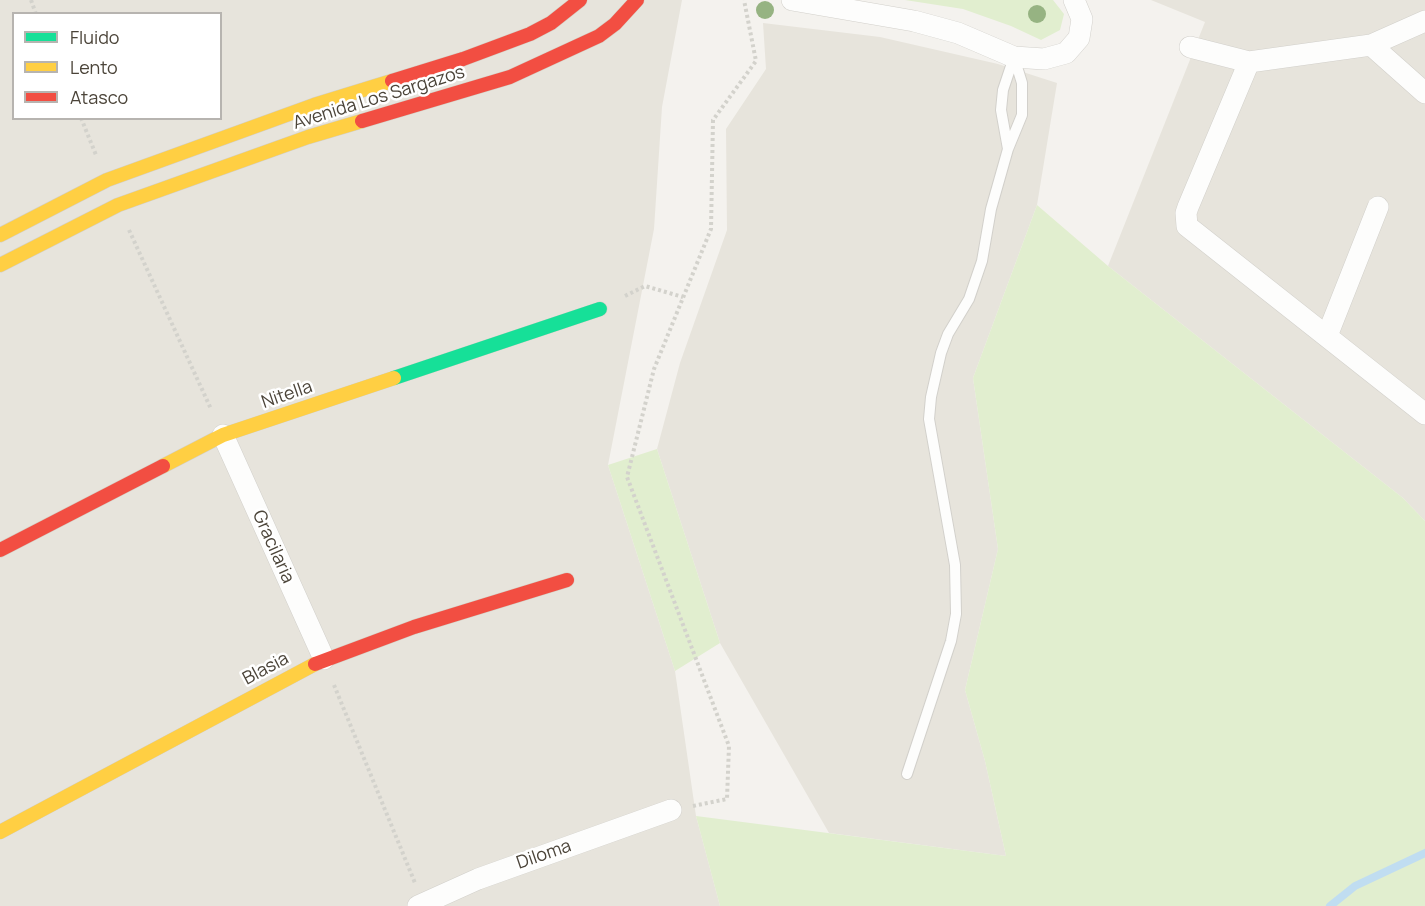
<!DOCTYPE html>
<html>
<head>
<meta charset="utf-8">
<style>
	body { margin:0 }
	#map { position:relative; width:1425px; height:906px; overflow:hidden; background:#f4f2ee; font-family:Manrope,sans-serif }
	canvas { display:block }
	.legend { position:absolute; left:12px; top:12px; width:210px; height:108px; box-sizing:border-box; background:#fff; border:2px solid #b7b4b0; margin:0; padding:8px 10px; list-style:none; font-size:18px; color:#4b4439 }
	.legend li { display:flex; align-items:center; gap:12px; height:30px }
	.legend b { width:30px; border:2px solid #b7b4b0 }
</style>
</head>
<body>
<div id="map">
<canvas width="1425" height="906"></canvas>
<ul class="legend">
<li><b style="height:8px;background:#16e098"></b>Fluido</li>
<li><b style="height:8px;background:#ffcf43"></b>Lento</li>
<li><b style="height:8px;background:#f24e42"></b>Atasco</li>
</ul>
</div>
<script>
const c = document.querySelector('canvas').getContext('2d');
c.lineJoin = 'round';
function fill(path, color) { c.fillStyle = color; c.fill(path, 'evenodd'); }
const poly = rows => new Path2D(rows.map(r => 'M' + r).join(''));
function stroke(path, color, width, dash) { c.strokeStyle = color; c.lineWidth = width; c.lineCap = dash ? 'butt' : 'round'; c.setLineDash(dash || []); c.stroke(path); }
function write(font, color, halo, rows, align = 'center') {
  c.font = font + ' Manrope,sans-serif'; c.lineWidth = 5; c.setLineDash([]); c.textBaseline = 'middle'; c.strokeStyle = halo; c.fillStyle = color; for (const [text, x, y, turn = 0] of rows) {
    c.save(); c.translate(x, y); c.rotate((+turn || 0) * Math.PI / 180); c.textAlign = isNaN(turn) ? turn : align; if (halo) c.strokeText(text, 0, 0); c.fillText(text, 0, 0); c.restore();
  }
}
fill(poly([
	[0,0,682,0,662,107,654,229,608,465,675,671,696,816,720,906,0,906],
	[14,14,220,14,220,118,14,118],
	[1151,0,1425,0,1425,521,1403,498,1108,266,1205,22],
	[763,23,880,37,998,64,1057,83,1037,205,973,378,998,549,965,690,985,761,1006,856,829,833,720,643,657,449,680,363,727,230,726,129,766,69]
]), '#e7e4dc');
fill(poly([
	[905,0,1053,0,1064,14,1060,30,1041,40,1011,26,963,9],
	[1037,205,1108,266,1403,498,1425,521,1425,906,720,906,696,816,1006,856,985,761,965,690,998,549,973,378],
	[657,449,720,643,675,671,608,465]
]), '#e1eecf');
stroke(poly([
	[1330,906,1355,886,1425,853]
]), '#c0ddf1', 8);
const lane = poly([
	[1008,149,1001,110,1003,90,1014,57],
	[907,774,951,641,956,614,955,565,929,419,931,397,941,353,948,334,969,299,982,261,991,209,1008,149,1022,115,1022,83,1014,57]
]);
const street = poly([
	[792,0,914,21,958,33,1014,57,1044,59,1066,53,1079,38,1082,19,1074,0],
	[1371,45,1425,93],
	[1190,47,1249,62,1371,45,1425,21],
	[1249,62,1188,207,1186,213,1187,226,1425,414],
	[1327,336,1378,207],
	[223,435,324,659],
	[418,906,478,879,671,810]
]);
const fast = poly([
	[394,378,600,309]
]);
const slow = poly([
	[0,235,107,180,314,105,392,81],
	[0,265,118,205,308,137,362,121],
	[163,466,223,435,394,378],
	[0,832,315,664]
]);
const jam = poly([
	[392,81,463,59,530,34,551,23,580,0],
	[362,121,510,77,599,36,615,24,637,0],
	[0,550,163,466],
	[315,664,414,627,567,580]
]);
stroke(lane, '#d2d0cb', 12);
stroke(street, '#d2d0cb', 22);
stroke(fast, '#d3cfc5', 15);
stroke(slow, '#d3cfc5', 15);
stroke(jam, '#d3cfc5', 15);
stroke(poly([
	[31,0,36,14],
	[81,118,96,155],
	[129,230,211,409],
	[625,296,645,286,683,297],
	[334,685,415,883],
	[693,806,727,799,729,746,627,477,654,369,711,229,713,120,756,61,744,0]
]), '#d3d2cc', 4, [3, 3]);
stroke(lane, '#fdfdfc', 10);
stroke(street, '#fdfdfc', 21);
stroke(fast, '#16e098', 14);
stroke(slow, '#ffcf43', 14);
stroke(jam, '#f24e42', 14);
c.fillStyle = '#96b382';
for (const [x, y] of [
	[765,10],
	[1037,14]
]) { c.beginPath(); c.arc(x, y, 9, 0, 2 * Math.PI); c.fill(); }
write('18px', '#4b4439', '#fff', [
	["Avenida Los Sargazos",379,98,-17],
	["Nitella",287,395,-19],
	["Gracilaria",273,547,66],
	["Blasia",266,669,-28],
	["Diloma",544,855,-19]
]);
</script>
</body>
</html>
